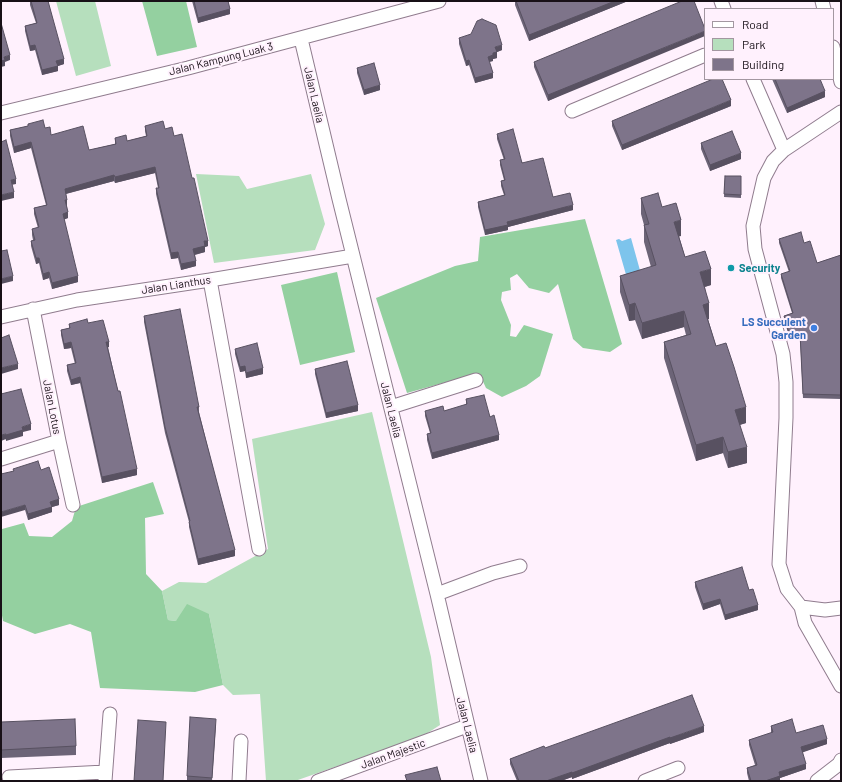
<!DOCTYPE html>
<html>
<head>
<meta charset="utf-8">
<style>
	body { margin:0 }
	#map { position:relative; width:842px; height:782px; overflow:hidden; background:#fff1fd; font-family:Barlow,sans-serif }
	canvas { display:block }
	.frame { position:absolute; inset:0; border:2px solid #181017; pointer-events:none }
	.legend { position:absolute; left:704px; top:8px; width:130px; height:72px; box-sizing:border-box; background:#fff1fd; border:1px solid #a397a1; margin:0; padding:5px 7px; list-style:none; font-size:12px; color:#181017 }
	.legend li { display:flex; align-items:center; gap:8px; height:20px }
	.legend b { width:20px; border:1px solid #a397a1 }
</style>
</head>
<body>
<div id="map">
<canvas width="842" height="782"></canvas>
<div class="frame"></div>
<ul class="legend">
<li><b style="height:5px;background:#fff"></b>Road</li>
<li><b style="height:11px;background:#b6dfbd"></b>Park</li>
<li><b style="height:11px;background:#7e748a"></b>Building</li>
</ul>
</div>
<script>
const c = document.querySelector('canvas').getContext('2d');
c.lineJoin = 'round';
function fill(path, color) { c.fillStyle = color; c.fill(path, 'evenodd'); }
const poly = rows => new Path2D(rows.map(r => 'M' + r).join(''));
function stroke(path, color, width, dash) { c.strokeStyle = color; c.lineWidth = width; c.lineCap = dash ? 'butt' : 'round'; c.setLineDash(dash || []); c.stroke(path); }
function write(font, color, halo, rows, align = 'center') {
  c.font = font + ' Barlow,sans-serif'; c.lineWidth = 4; c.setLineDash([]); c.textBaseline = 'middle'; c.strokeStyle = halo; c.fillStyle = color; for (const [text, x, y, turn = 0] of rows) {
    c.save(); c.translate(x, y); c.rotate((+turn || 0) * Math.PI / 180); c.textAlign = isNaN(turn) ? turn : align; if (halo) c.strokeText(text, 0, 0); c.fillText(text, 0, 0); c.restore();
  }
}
fill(poly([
	[56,1,95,1,111,66,76,76],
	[196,174,239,176,247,189,311,174,325,224,315,250,214,263],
	[372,412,431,657,440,725,423,736,295,781,266,781,260,694,233,695,223,685,209,614,176,621,168,620,162,591,179,582,206,583,268,549,252,439]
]), '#b6dfbd');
fill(poly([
	[142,1,186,1,197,47,157,56],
	[585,219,622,344,610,352,583,348,573,339,558,284,549,293,529,288,517,274,510,278,511,290,502,292,501,300,511,325,510,336,516,337,524,325,553,334,540,376,526,386,502,397,486,388,479,373,407,393,376,298,455,266,478,261,480,237],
	[337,272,355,352,300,365,281,285],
	[153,482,164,514,145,518,146,574,162,591,168,620,176,621,187,604,209,614,223,685,195,692,100,688,91,632,70,624,35,634,3,621,1,610,2,529,24,523,29,536,52,537,72,521,76,507]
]), '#94d0a0');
fill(poly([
	[631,238,641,274,627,278,616,240,619,239,622,241]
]), '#7dc4ec');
const minor = poly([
	[721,1,724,9],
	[822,1,824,9],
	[301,39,339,199,437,594,481,781],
	[833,47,841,82],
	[753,79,784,150,773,161,764,178,753,226,755,249,783,354,786,382,786,418,779,564,787,589,801,607,825,610,841,608],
	[572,111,705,55],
	[1,113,188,68,439,1],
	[784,150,841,112],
	[210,280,259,549],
	[33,309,59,441,73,505],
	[1,317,77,300,210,280,353,256],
	[391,407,476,380],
	[1,459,59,441],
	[437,594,493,573,520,566],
	[801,607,805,623,841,686],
	[9,777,105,772],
	[105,781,110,714],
	[239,781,241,741],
	[318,781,467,726],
	[645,781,678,768],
	[817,781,839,764,841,760]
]);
stroke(minor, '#907c8e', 15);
stroke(minor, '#fff', 13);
fill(poly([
	[30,1,48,1,64,64,58,66,58,71,42,75,35,50,30,51,25,31,25,26,36,23,30,5],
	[192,1,228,1,230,14,198,23],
	[515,1,628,1,529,41,515,5],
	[705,29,548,101,534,67,534,62],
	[459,38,502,50,497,52,497,58,493,59,493,61,489,62,493,78,475,83,469,65,466,66,459,44],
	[357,68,380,90,364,95,357,73],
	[772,79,820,79,825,97,787,113],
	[731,106,622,150,612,126,612,121],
	[28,124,45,128,51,135,89,150,115,144,115,138,127,141,146,136,145,131,145,126,165,129,174,136,208,246,205,247,205,252,195,255,196,266,181,270,178,258,171,259,156,194,156,188,158,188,155,173,115,183,114,181,66,194,68,218,64,219,78,282,52,289,49,278,43,280,39,263,36,264,31,246,31,241,33,240,32,235,32,229,38,228,34,214,34,208,46,205,31,148,14,153,10,136,10,130,28,126],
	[497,134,553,197,573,210,508,227,508,230,485,235,478,207,478,202,504,195,501,186,501,181,504,180,500,165,500,160,504,160,497,139],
	[701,143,741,159,710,171,701,149],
	[725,176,741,176,741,198,724,197],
	[641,198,662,207,681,236,679,236,685,257,711,285,705,287,709,319,708,319,716,346,746,423,740,425,747,463,728,468,723,453,696,461,664,358,664,342,686,335,684,327,642,339,635,320,629,321,620,292,620,276,651,267,644,242,644,225,641,214],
	[779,239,817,263,841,255,841,399,803,398,800,337,790,340,784,319,784,316,792,313,781,278,781,274,789,272,779,243],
	[144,316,199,407,199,412,235,556,198,565,189,527,189,522,165,433,144,322],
	[88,323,109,347,108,347,137,475,102,483,80,383,71,385,67,371,67,365,75,364,71,348,64,349,61,335,61,330,69,328,69,324],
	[235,349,263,374,246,378,245,371,240,372,235,354],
	[315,369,358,411,326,418,315,374],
	[466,399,490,417,499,440,432,459,427,440,427,434,430,433,425,416,425,411,444,411,466,405],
	[13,469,41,470,59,505,52,507,52,512,28,520],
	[695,582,749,590,758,610,725,620,720,604,703,610,695,587],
	[1,722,76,746,76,755,1,758],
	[216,724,212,781,187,781,187,776],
	[771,726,796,733,827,744,802,752,806,769,780,778,780,781,749,781,747,773,747,768,755,765,749,745,749,740,771,733],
	[704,732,670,744,670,743,572,779,572,777,561,781,517,781,510,764,510,759,545,748]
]), '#6c6477');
fill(poly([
	[615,1,628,1,529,41,529,35],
	[230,9,230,14,198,23,198,18],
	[705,31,705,36,548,101,548,95],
	[35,45,35,50,30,51,30,46],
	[502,45,502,50,497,52,497,58,493,59,493,61,488,62,488,57,493,53,495,47],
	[10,55,10,60,5,62,5,66,1,67,1,61,4,57],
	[64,59,64,64,58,66,58,71,42,75,42,70,56,61],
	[469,60,469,65,466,66,466,61],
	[493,73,493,78,475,83,475,78],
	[380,85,380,90,364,95,364,90],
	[825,91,825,97,787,113,787,108],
	[731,100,731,106,622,150,622,145],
	[31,142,31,148,14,153,14,147],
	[741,153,741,159,710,171,710,165],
	[155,167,155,173,115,183,115,177],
	[114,175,114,181,65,194,65,189],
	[16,179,16,184,11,185,11,180],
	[14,192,14,198,1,201,1,195],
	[65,200,67,200,67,206,65,206],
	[573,205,573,210,508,227,508,230,485,235,485,230,507,222],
	[68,212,68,218,63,220,63,214],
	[681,220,681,236,674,238,674,222],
	[204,241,208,241,208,246,205,247,205,252,193,255,193,249],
	[178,252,178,258,171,259,171,253],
	[36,258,39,258,39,263,36,264],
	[196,261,196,266,181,270,181,264],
	[711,269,711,285,700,288,700,272],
	[49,272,49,278,43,280,43,274],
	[13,276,13,281,1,284,1,279],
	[78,276,78,282,52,289,52,283],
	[635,303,635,320,629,321,629,305],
	[709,303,709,319,703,321,703,305],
	[684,311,684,327,642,339,642,323],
	[800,333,800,337,790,340,790,336],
	[71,342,71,348,64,349,64,344],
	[106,342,109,342,109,347,106,348],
	[18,364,18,369,1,374,1,368],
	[245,366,245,371,240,372,240,367],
	[263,368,263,374,246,378,246,373],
	[80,377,80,383,71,385,71,380],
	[358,405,358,411,326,418,326,413],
	[746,407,746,423,735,426,735,410],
	[31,424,31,430,23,432,23,436,6,441,6,435,22,427],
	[6,434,6,439,1,441,1,435],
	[499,435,499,440,432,459,432,453],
	[723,437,723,453,696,461,696,445],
	[747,447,747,463,728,468,728,452],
	[137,469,137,475,102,483,102,477],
	[59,499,59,505,52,507,52,512,28,520,28,514,50,502],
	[25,505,25,510,1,517,1,512],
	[235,550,235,556,198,565,198,559],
	[720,599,720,604,703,610,703,604],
	[758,605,758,610,725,620,725,615],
	[704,726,704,732,670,744,670,738],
	[670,737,670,743,572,779,572,773],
	[827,739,827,744,801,753,801,747],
	[806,764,806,769,780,778,780,781,765,781,779,772],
	[572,772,572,777,561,781,546,781]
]), '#585161');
const building = poly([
	[31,1,48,1,64,59,56,61,58,66,42,70,35,45,30,46,25,26,37,23,31,1],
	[194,1,228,1,230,9,198,18,194,1],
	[516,1,615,1,529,35,516,1],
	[682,1,694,1,705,29,705,31,548,95,534,62,682,1],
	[482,19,496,25,502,45,495,47,497,52,493,53,493,55,488,57,493,73,475,78,469,60,466,61,459,38,471,34,477,21,482,19],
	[1,23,10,55,4,57,5,60,1,61,1,23],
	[374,63,380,85,364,90,357,68,374,63],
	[713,79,722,79,731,100,622,145,612,121,713,79],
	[775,79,820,79,825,91,787,108,775,79],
	[43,120,45,128,50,127,51,135,83,126,89,150,116,144,115,138,126,135,127,141,147,136,145,126,163,121,165,129,172,127,174,136,182,134,192,178,194,178,208,241,204,241,205,246,193,249,196,261,181,264,178,252,171,253,156,188,159,188,155,167,115,177,114,175,65,189,67,200,65,200,68,212,63,214,78,276,52,283,49,272,43,274,39,258,36,258,31,241,35,240,32,229,39,227,34,208,47,205,31,142,14,147,10,130,28,126,28,124,43,120],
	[513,129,522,163,543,158,553,197,570,193,573,205,507,222,508,225,485,230,478,202,505,195,501,181,505,180,500,160,505,159,497,134,513,129],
	[732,131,741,153,710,165,701,143,732,131],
	[6,140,16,179,11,180,14,192,1,195,1,142,6,140],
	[725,176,741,176,741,195,724,194,725,176],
	[658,193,662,207,676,203,681,220,674,222,685,257,705,251,711,269,700,272,709,303,703,305,716,346,726,343,734,367,746,407,735,410,747,447,728,452,723,437,696,445,664,342,691,334,684,311,642,323,635,303,629,305,620,276,656,265,644,225,649,224,641,198,658,193],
	[801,232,804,243,810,241,817,263,841,255,841,395,803,394,800,333,790,336,784,316,793,313,781,274,790,271,779,239,801,232],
	[7,250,13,276,1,279,1,251,7,250],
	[180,309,199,407,197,407,235,550,198,559,189,522,190,521,165,427,144,316,180,309],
	[87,319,88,323,103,320,109,342,106,342,118,391,120,391,137,469,102,477,80,377,71,380,67,365,76,363,71,342,64,344,61,330,70,328,69,324,87,319],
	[9,335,18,364,1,368,1,338,9,335],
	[257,343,263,368,246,373,245,366,240,367,235,349,257,343],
	[347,361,358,405,326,413,315,369,347,361],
	[21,389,31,424,22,427,23,430,6,435,6,434,1,435,1,394,21,389],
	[484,395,490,417,494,415,499,435,432,453,427,434,431,433,425,411,443,406,444,411,467,404,466,399,484,395],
	[38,461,41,470,49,467,59,499,50,502,52,507,28,514,25,505,1,512,1,474,14,471,13,469,38,461],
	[742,567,749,590,753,589,758,605,725,615,720,599,703,604,695,582,742,567],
	[692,695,704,726,670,738,670,737,572,773,572,772,546,781,519,781,510,759,544,746,545,748,692,695],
	[190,717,216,719,212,778,187,776,190,717],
	[75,719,76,746,1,750,1,722,75,719],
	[792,719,796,733,823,725,827,739,801,747,806,764,779,772,780,776,765,781,751,781,747,768,757,765,749,740,773,732,771,726,792,719],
	[138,720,166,722,163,781,134,781,138,720],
	[437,767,441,781,407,781,405,775,437,767]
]);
fill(building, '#7e748a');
stroke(building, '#585161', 1);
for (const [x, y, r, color] of [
	[731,268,4,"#0f9aa8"],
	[814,328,4,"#3f7fe0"]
]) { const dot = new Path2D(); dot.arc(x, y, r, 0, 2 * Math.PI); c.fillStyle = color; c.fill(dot); stroke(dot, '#fff1fd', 1.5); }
write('11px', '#181017', '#fff1fd', [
	["Jalan Kampung Luak 3",221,59,-14],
	["Jalan Laelia",314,95,77],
	["Jalan Lianthus",176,285,-9],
	["Jalan Lotus",52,407,79],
	["Jalan Laelia",391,410,76],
	["Jalan Laelia",467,725,76],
	["Jalan Majestic",393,754,-20]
]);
write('bold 11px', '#0d838f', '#fff1fd', [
	["Security",739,268]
], 'left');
write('bold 11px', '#366cbe', '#fff1fd', [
	["LS Succulent",806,322],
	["Garden",806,335]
], 'right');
</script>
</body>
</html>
